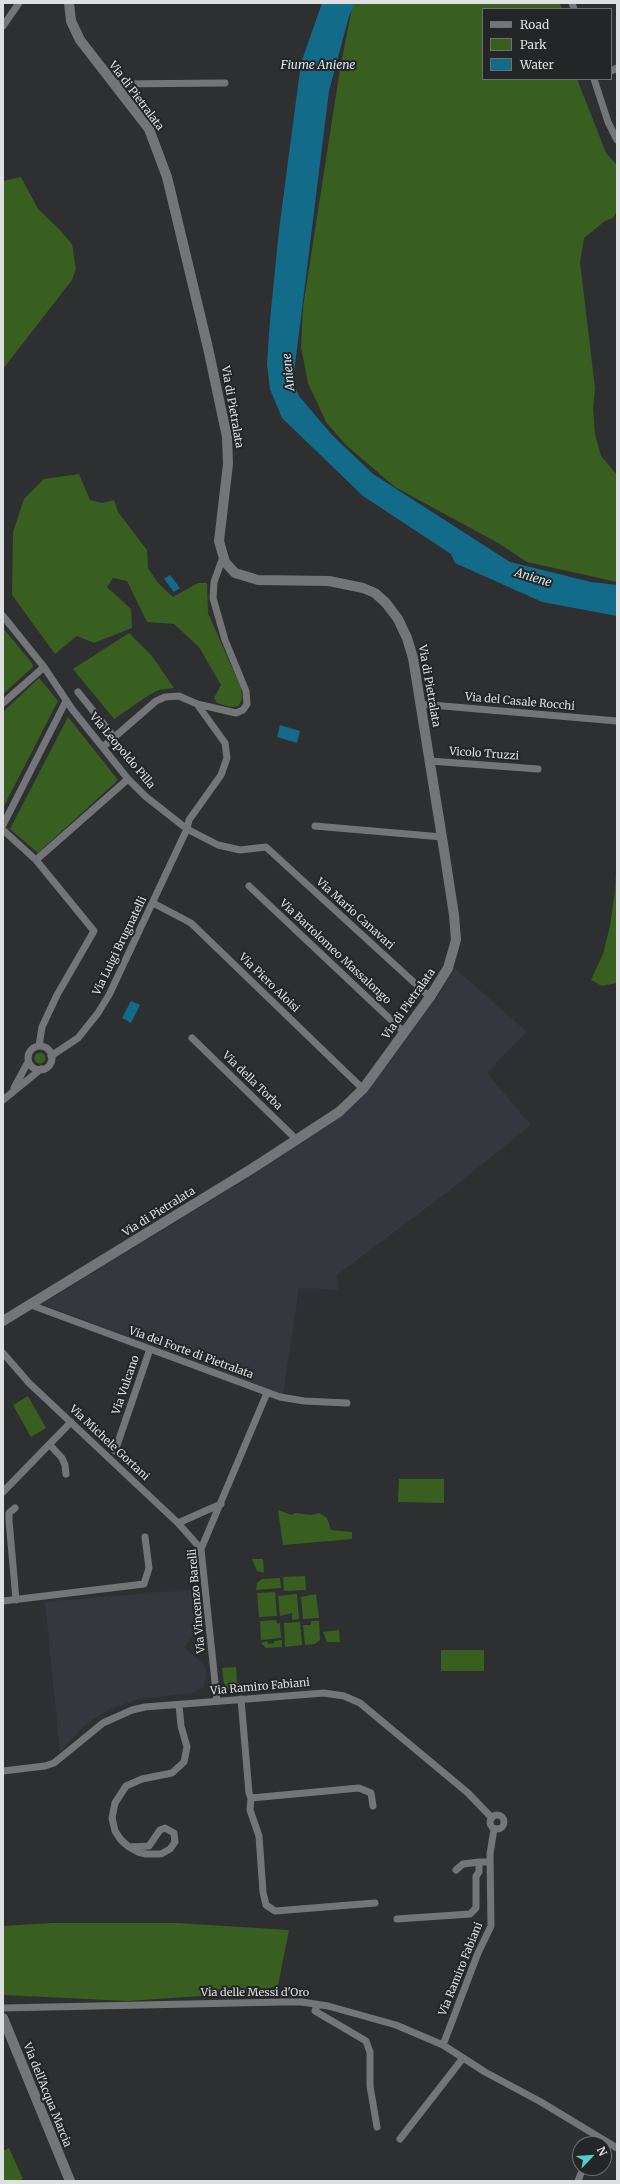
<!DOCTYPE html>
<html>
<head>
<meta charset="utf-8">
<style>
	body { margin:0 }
	#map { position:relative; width:620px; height:2184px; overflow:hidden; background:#2e2f31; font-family:Merriweather,serif }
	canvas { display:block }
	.frame { position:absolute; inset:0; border:4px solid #dedfe0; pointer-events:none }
	.legend { position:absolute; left:482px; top:8px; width:130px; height:72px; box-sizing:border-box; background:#242527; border:1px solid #6e6f71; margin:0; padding:5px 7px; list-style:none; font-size:12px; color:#dedfe0 }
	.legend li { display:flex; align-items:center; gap:8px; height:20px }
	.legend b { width:20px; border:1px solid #6e6f71 }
	.north { position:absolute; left:572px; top:2136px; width:40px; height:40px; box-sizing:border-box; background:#242527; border:1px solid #6e6f71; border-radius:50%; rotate:65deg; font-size:11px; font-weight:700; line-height:16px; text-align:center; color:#dedfe0 }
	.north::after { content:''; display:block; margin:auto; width:14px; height:18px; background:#52cdcd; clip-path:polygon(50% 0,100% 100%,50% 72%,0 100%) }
</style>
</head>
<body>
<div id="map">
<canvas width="620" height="2184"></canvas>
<div class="frame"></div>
<ul class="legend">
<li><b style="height:5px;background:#747578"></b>Road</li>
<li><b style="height:11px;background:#385f1f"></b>Park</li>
<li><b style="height:11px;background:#136b8a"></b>Water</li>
</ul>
<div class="north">N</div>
</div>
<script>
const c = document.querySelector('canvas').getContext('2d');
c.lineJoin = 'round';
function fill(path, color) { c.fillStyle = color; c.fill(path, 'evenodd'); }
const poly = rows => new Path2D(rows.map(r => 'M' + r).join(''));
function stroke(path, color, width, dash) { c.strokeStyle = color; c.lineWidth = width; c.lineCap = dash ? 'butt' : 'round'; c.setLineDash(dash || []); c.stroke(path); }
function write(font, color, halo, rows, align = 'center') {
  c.font = font + ' Merriweather,serif'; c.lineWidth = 4; c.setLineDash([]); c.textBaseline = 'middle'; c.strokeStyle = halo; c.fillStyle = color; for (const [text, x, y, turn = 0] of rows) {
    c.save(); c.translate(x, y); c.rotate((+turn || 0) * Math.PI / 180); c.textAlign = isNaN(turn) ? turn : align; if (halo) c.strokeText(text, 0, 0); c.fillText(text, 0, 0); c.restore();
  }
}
fill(poly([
	[454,967,527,1032,487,1073,531,1125,449,1191,337,1275,338,1290,299,1288,283,1395,42,1304,256,1173,339,1118,359,1101,383,1071,444,987],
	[198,1589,201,1627,184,1647,205,1666,207,1676,203,1687,194,1693,139,1699,110,1709,85,1725,60,1752,45,1602]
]), '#35373f');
fill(poly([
	[353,3,560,3,562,9,483,9,483,79,577,79,606,153,617,165,617,211,613,218,605,221,584,238,580,262,595,388,593,409,595,434,601,456,617,475,617,582,527,562,498,543,395,487,346,445,326,422,308,383,301,347,303,307,340,69],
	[21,177,38,209,59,229,72,244,76,269,72,280,3,369,3,181],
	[79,474,90,500,102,503,114,500,118,512,147,550,148,568,158,583,173,597,198,583,207,583,208,613,241,688,242,698,239,706,230,707,217,703,214,698,221,685,199,647,174,624,147,622,127,581,113,578,107,587,131,609,132,628,94,643,77,636,55,654,12,595,13,532,24,499,44,479],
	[3,628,32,663,33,667,3,694],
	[129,633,152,656,174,688,159,690,149,695,114,719,73,669],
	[39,678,58,701,3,808,3,712],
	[68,717,118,780,38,853,10,829],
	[617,850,617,983,602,986,591,980,603,954,610,926,615,891],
	'34.5 1058a5.5 5.5 0 1 1 11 0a5.5 5.5 0 1 1-11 0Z',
	[28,1396,46,1428,31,1437,13,1405],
	[399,1479,444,1479,444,1503,398,1502],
	[278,1510,292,1515,295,1513,311,1515,319,1513,327,1518,331,1530,352,1532,352,1539,283,1545],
	[252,1559,263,1559,264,1573,257,1571],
	[305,1576,306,1590,284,1591,283,1577],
	[280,1578,281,1588,256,1590,257,1583,262,1579],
	[275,1592,277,1616,259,1617,257,1593],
	[297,1594,299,1619,292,1620,292,1613,280,1616,278,1596],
	[316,1594,319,1618,303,1619,301,1597],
	[276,1620,277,1624,280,1623,281,1638,261,1640,260,1621],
	[311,1621,319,1621,320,1640,315,1644,305,1645,303,1625,311,1625],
	[300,1622,302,1645,285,1647,284,1623],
	[339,1630,340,1642,327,1642,323,1632],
	[282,1640,282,1647,266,1648,261,1643,267,1641,268,1644,274,1643,274,1641],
	[441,1650,484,1650,484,1671,441,1671],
	[236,1667,237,1683,241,1683,242,1693,230,1692,224,1683,222,1668],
	[52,1923,177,1923,289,1930,278,1985,259,1992,128,2001,3,1995,3,1926],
	[9,2148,23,2179,18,2181,3,2181,3,2151]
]), '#385f1f');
fill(poly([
	[322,3,355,3,349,16,329,91,293,381,299,396,332,435,373,474,510,562,591,582,617,585,617,616,542,602,455,563,451,554,363,496,282,418,270,389,267,364,270,320,279,230,301,63],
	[170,575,180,588,174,592,164,579],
	[280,725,300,731,297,743,277,737],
	[131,1001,140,1005,131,1023,122,1018]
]), '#136b8a');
stroke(poly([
	[572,3,574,9],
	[3,26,19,3],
	[611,71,617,68],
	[594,79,608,122,617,140],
	[113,84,225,83],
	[3,616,44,667,72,709,128,779,145,796,187,829,218,845,240,850,266,847,430,997],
	[78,692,114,737],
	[3,703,44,667],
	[197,704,236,713,243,710,247,704,246,691,225,640,213,598,214,582,223,557],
	[420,704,617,721],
	[430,761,538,769],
	[3,825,66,701],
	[315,826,442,837],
	[3,830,36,860,94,931,57,995,42,1027,39,1046],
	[36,860,128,779],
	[249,886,405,1033],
	[153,903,191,923,363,1089],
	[192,1038,297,1140],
	'28 1058a12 12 0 1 1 24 0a12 12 0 1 1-24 0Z',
	[51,1056,78,1038,98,1013,109,995,187,829,189,820,221,775,227,758,225,743,197,704,179,696,165,697,156,701,103,747],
	[14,1088,28,1062],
	[3,1100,41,1069],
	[31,1305,280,1397,304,1401,347,1403],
	[3,1353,29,1383,178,1523,201,1549],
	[50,1445,62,1458,65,1465,66,1474],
	[115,1451,150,1349],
	[3,1492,71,1422],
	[15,1508,9,1513,9,1520,16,1600],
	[178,1523,221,1504],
	[3,1601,144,1584,149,1568,145,1537],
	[241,1699,249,1793,251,1798,250,1810,259,1836,263,1892,266,1905,275,1911,375,1903],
	[217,1701,201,1549,267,1393],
	[3,1771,45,1766,54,1763,103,1723,132,1710,145,1707,324,1693,344,1696,360,1703,468,1793,492,1818],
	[251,1798,359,1788,371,1793,373,1806],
	'490 1822a7 7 0 1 1 14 0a7 7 0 1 1-14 0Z',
	[129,1847,149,1846,160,1830,165,1828,174,1833,175,1842,170,1849,161,1854,146,1854,138,1852,129,1847,121,1840,115,1831,112,1818,115,1803,126,1786,142,1779,172,1773,184,1762,187,1747,181,1726,179,1705],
	[456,1870,463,1864,479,1862],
	[397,1919,470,1914,476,1908,476,1876,479,1872,479,1862,490,1862],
	[317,2005,315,2011,366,2041,370,2052,370,2086,377,2127],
	[3,2008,282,2002,302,2002,328,2006,396,2025,443,2045,485,2072,541,2102,617,2148],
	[443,2045,478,1953,491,1926,490,1854,494,1829],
	[400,2139,463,2058],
	[593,2144,597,2136],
	[578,2181,583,2168]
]), '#747578', 7);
stroke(poly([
	[3,1321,253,1168,339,1112,363,1089,430,997,448,968,456,940,454,915,444,850,413,658,407,638,398,619,386,603,375,593,363,588,329,581,258,580,235,573,225,562,219,541,228,464,227,437,208,348,167,177,149,129,80,40,71,21,69,3],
	[3,2018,70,2181]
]), '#747578', 10);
write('11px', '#dedfe0', '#242527', [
	["Via di Pietralata",136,96,53],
	["Via di Pietralata",232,407,80],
	["Via di Pietralata",429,686,80],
	["Via del Casale Rocchi",520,702,5],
	["Via Leopoldo Pilla",122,751,50],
	["Vicolo Truzzi",484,754,4],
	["Via Mario Canavari",355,914,42],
	["Via Luigi Brugnatelli",120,946,-64],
	["Via Bartolomeo Massalongo",335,952,43],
	["Via Piero Aloisi",269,983,44],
	["Via di Pietralata",409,1004,-55],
	["Via della Torba",252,1081,44],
	["Via di Pietralata",159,1212,-32],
	["Via del Forte di Pietralata",191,1353,20],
	["Via Vulcano",126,1385,-71],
	["Via Michele Gortani",109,1443,43],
	["Via Vincenzo Barelli",197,1601,-95],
	["Via Ramiro Fabiani",260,1687,-5],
	["Via Ramiro Fabiani",461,1969,-68],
	["Via delle Messi d'Oro",255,1993],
	["Via dell'Acqua Marcia",47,2095,68]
]);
write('italic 12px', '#d1e7f3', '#242527', [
	["Fiume Aniene",318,66],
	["Aniene",289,372,-96],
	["Aniene",533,578,17]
]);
</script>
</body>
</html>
